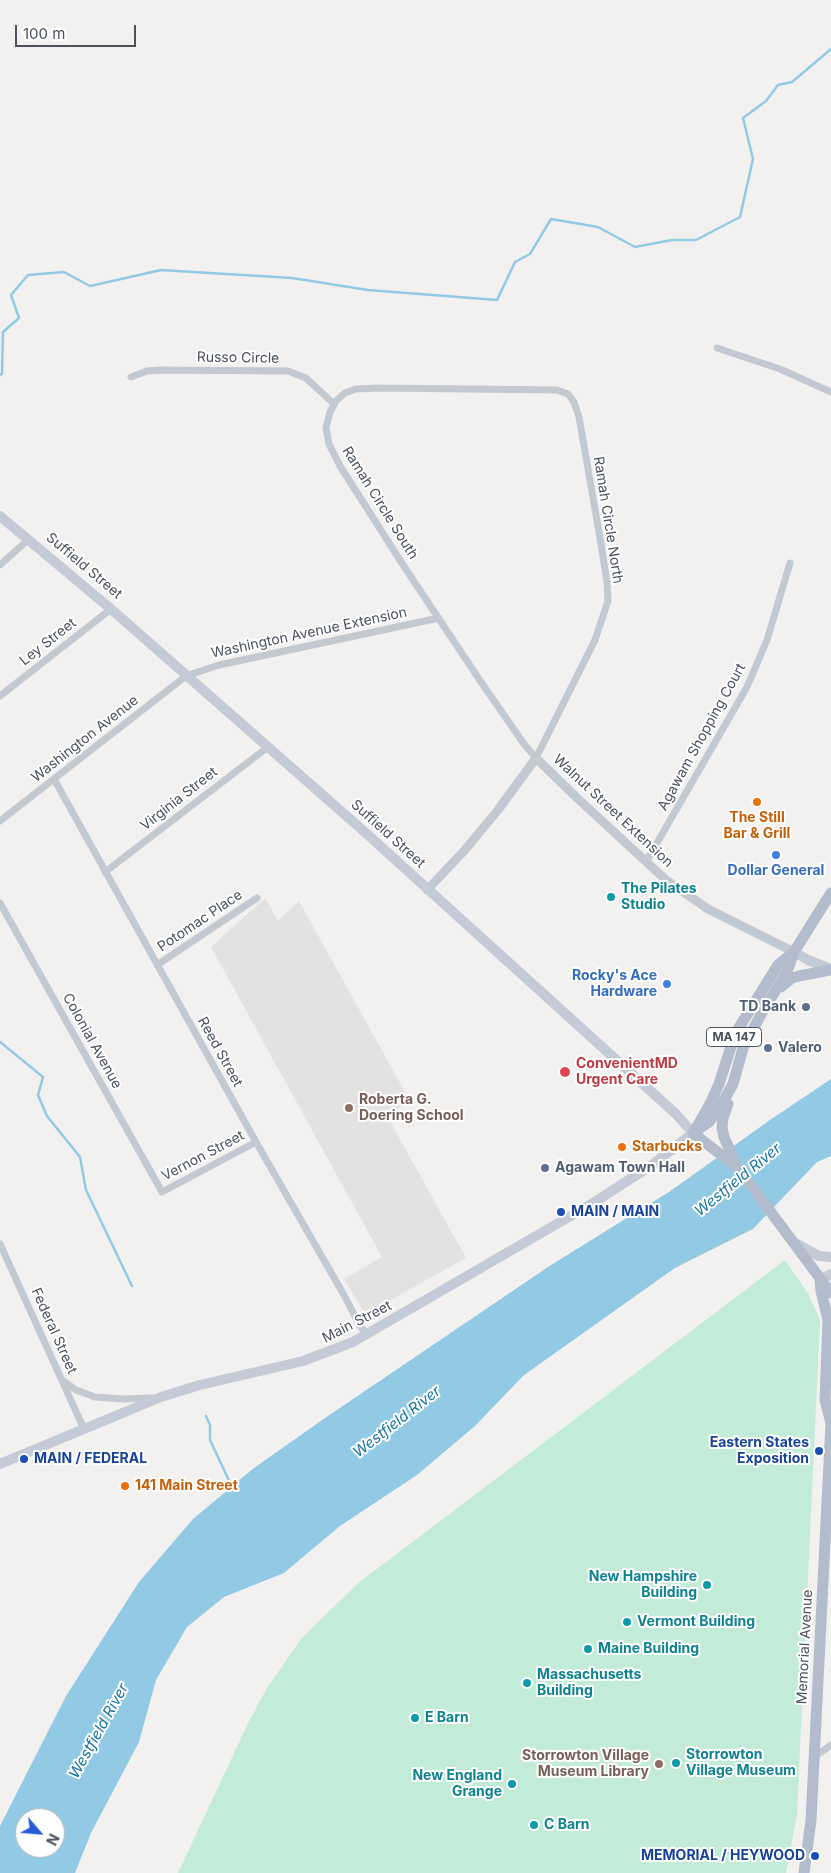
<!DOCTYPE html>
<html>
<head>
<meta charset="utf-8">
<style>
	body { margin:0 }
	#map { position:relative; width:831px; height:1873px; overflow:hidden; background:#f2f1f0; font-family:Inter,sans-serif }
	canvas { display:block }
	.north { position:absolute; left:15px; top:1808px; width:50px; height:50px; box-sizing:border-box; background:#fff; border:1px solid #b6b9be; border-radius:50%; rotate:117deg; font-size:14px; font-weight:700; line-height:20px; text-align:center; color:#49515c }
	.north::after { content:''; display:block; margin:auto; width:18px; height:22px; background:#265dd7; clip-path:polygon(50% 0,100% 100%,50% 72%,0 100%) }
	.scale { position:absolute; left:15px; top:25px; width:121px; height:22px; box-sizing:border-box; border:2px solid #49515c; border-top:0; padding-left:6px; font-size:15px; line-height:18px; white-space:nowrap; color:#49515c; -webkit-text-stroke:4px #fff; paint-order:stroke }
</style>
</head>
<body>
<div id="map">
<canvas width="831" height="1873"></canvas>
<div class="north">N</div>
<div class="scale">100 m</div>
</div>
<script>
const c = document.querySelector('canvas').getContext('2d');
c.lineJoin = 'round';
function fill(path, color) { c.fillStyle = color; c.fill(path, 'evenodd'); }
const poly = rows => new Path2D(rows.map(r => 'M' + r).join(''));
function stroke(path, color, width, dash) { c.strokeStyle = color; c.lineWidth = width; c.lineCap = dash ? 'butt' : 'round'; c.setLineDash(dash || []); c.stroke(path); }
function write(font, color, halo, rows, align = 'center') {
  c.font = font + ' Inter,sans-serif'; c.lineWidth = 4; c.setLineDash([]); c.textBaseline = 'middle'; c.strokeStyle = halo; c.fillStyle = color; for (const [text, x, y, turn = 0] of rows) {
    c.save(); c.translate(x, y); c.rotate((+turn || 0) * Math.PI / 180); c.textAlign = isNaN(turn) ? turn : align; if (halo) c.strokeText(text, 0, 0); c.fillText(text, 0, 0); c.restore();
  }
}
fill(poly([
	[265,898,278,921,299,901,410,1101,387,1116,466,1258,369,1312,365,1312,362,1309,344,1279,382,1257,211,947]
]), '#e3e2e1');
fill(poly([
	[785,1260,809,1295,820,1320,797,1814,786,1873,178,1873,248,1723,267,1688,301,1639,357,1584]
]), '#c2ecd8');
fill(poly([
	[831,1079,831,1156,817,1162,753,1229,675,1268,524,1375,475,1426,417,1475,340,1526,284,1573,224,1597,187,1627,156,1680,139,1742,91,1833,75,1873,0,1873,0,1826,66,1696,139,1582,193,1519,254,1468,325,1418,551,1265,669,1192,770,1120],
	[25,1818,55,1818,55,1848,25,1848]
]), '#92cae6');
stroke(poly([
	[0,375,2,374,3,332,19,318,11,295,28,275,64,272,90,286,161,270,292,278,368,290,497,300,515,262,530,254,551,219,598,227,635,247,672,240,696,240,740,217,753,159,743,118,766,101,778,85,792,82,831,49],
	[0,1042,43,1077,38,1095,47,1116,80,1157,86,1190,132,1286],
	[206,1416,210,1425,210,1440,233,1489]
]), '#92cae6', 2.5);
stroke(poly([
	[717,348,780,369,831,392],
	[131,377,147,371,160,370,288,371,306,378,334,404],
	[380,388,557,390,568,394,574,402,579,417,600,538,607,582,608,601,595,640,536,758,524,744,481,682,405,568,340,466,329,444,326,428,330,412,336,401,345,393,356,389,380,388],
	[0,565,29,539],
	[0,696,111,609],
	[54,779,256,1142,344,1295,360,1326,367,1334],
	[0,821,186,676,219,665,439,618],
	[646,862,747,687,767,640,790,563],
	[105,872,268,747],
	[0,903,162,1192,256,1142],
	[157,965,257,898],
	[0,1244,84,1429],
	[65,1382,76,1390,95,1397,123,1399,152,1398],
	[814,1757,831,1745]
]), '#c2c9d1', 7);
stroke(poly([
	[427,890,464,851,498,810,536,758,576,797,666,880,708,909,794,952]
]), '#c2c9d1', 9);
stroke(poly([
	[0,516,111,609,367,834,676,1114,693,1133,652,1165,593,1203,353,1342,303,1361,200,1385,161,1397,0,1464],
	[794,952,808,960,831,969],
	[793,1242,819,1256,831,1257],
	[820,1280,831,1274]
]), '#c4cbd7', 10);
stroke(poly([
	[781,987,792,978,799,976,831,970],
	[728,1104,723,1118,722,1128,724,1137,737,1166],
	[695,1130,709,1106,719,1084,735,1034,778,965,794,952],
	[693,1133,709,1122,719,1109,733,1084,743,1048,764,1009,787,972,794,952,831,893],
	[693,1133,738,1168,831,1293],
	[804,1873,811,1820,831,1423,825,1400,828,1320,821,1291,820,1280]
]), '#b2bccd', 11);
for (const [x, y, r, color] of [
	[757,802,5,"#e8710a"],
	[776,855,5,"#3f7fe0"],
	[611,897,5,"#0f9aa8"],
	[667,984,5,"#3f7fe0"],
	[806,1007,5,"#5c6f8a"],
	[768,1048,5,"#5c6f8a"],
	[565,1072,6,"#e0444e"],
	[349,1108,5,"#8d6e63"],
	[622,1147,5,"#e8710a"],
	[545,1168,5,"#5c6f8a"],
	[561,1212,5,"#1a4fb4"],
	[819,1451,5,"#1a4fb4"],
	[24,1459,5,"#1a4fb4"],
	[125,1486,5,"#e8710a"],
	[707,1585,5,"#0f9aa8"],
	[627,1622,5,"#0f9aa8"],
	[588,1649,5,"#0f9aa8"],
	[527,1683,5,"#0f9aa8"],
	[415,1718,5,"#0f9aa8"],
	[676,1763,5,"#0f9aa8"],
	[659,1764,5,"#8d6e63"],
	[512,1784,5,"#0f9aa8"],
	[534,1825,5,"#0f9aa8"],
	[815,1856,5,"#1a4fb4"]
]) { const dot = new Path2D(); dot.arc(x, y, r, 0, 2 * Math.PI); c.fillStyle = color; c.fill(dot); stroke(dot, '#fff', 2); }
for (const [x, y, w] of [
	[734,1037,55]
]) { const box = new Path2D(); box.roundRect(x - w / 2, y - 9.5, w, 19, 4); c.fillStyle = '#fff'; c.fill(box); stroke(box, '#49515c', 1); }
write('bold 12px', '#49515c', null, [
	["MA 147",734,1037]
]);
write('14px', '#49515c', '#fff', [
	["Russo Circle",238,358,1],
	["Ramah Circle South",380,503,58],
	["Ramah Circle North",608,520,81],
	["Suffield Street",84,566,40],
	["Washington Avenue Extension",309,633,-12],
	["Ley Street",48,642,-38],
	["Agawam Shopping Court",702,737,-61],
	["Washington Avenue",85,739,-38],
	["Virginia Street",179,799,-38],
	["Walnut Street Extension",613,811,43],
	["Suffield Street",388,834,42],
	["Potomac Place",200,921,-34],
	["Colonial Avenue",92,1041,61],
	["Reed Street",220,1052,61],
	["Vernon Street",203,1156,-28],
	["Main Street",357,1322,-27],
	["Federal Street",54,1331,66],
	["Memorial Avenue",805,1647,-87]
]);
write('bold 14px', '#c56008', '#fff', [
	["The Still",757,818,"center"],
	["Bar & Grill",757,834,"center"],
	["Starbucks",632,1147],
	["141 Main Street",135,1486]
], 'left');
write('bold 14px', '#366cbe', '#fff', [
	["Dollar General",776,871],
	["Rocky's Ace",657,976,"right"],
	["Hardware",657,992,"right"]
]);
write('bold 14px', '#0d838f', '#fff', [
	["The Pilates",621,889],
	["Studio",621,905],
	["New Hampshire",697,1577,"right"],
	["Building",697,1593,"right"],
	["Vermont Building",637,1622],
	["Maine Building",598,1649],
	["Massachusetts",537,1675],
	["Building",537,1691],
	["E Barn",425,1718],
	["Storrowton",686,1755],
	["Village Museum",686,1771],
	["New England",502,1776,"right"],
	["Grange",502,1792,"right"],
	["C Barn",544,1825]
], 'left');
write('bold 14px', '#4e5e75', '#fff', [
	["TD Bank",796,1007,"right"],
	["Valero",778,1048],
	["Agawam Town Hall",555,1168]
], 'left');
write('bold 14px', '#be3a42', '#fff', [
	["ConvenientMD",576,1064],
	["Urgent Care",576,1080]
], 'left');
write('bold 14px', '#785e54', '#fff', [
	["Roberta G.",359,1100],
	["Doering School",359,1116],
	["Storrowton Village",649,1756,"right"],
	["Museum Library",649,1772,"right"]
], 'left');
write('bold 14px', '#164399', '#fff', [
	["MAIN / MAIN",571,1212],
	["Eastern States",809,1443,"right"],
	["Exposition",809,1459,"right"],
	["MAIN / FEDERAL",34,1459],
	["MEMORIAL / HEYWOOD",805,1856,"right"]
], 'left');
write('italic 15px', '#1674a2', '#fff', [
	["Westfield River",738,1180,-39],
	["Westfield River",397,1422,-38],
	["Westfield River",99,1731,-61]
]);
</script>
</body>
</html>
